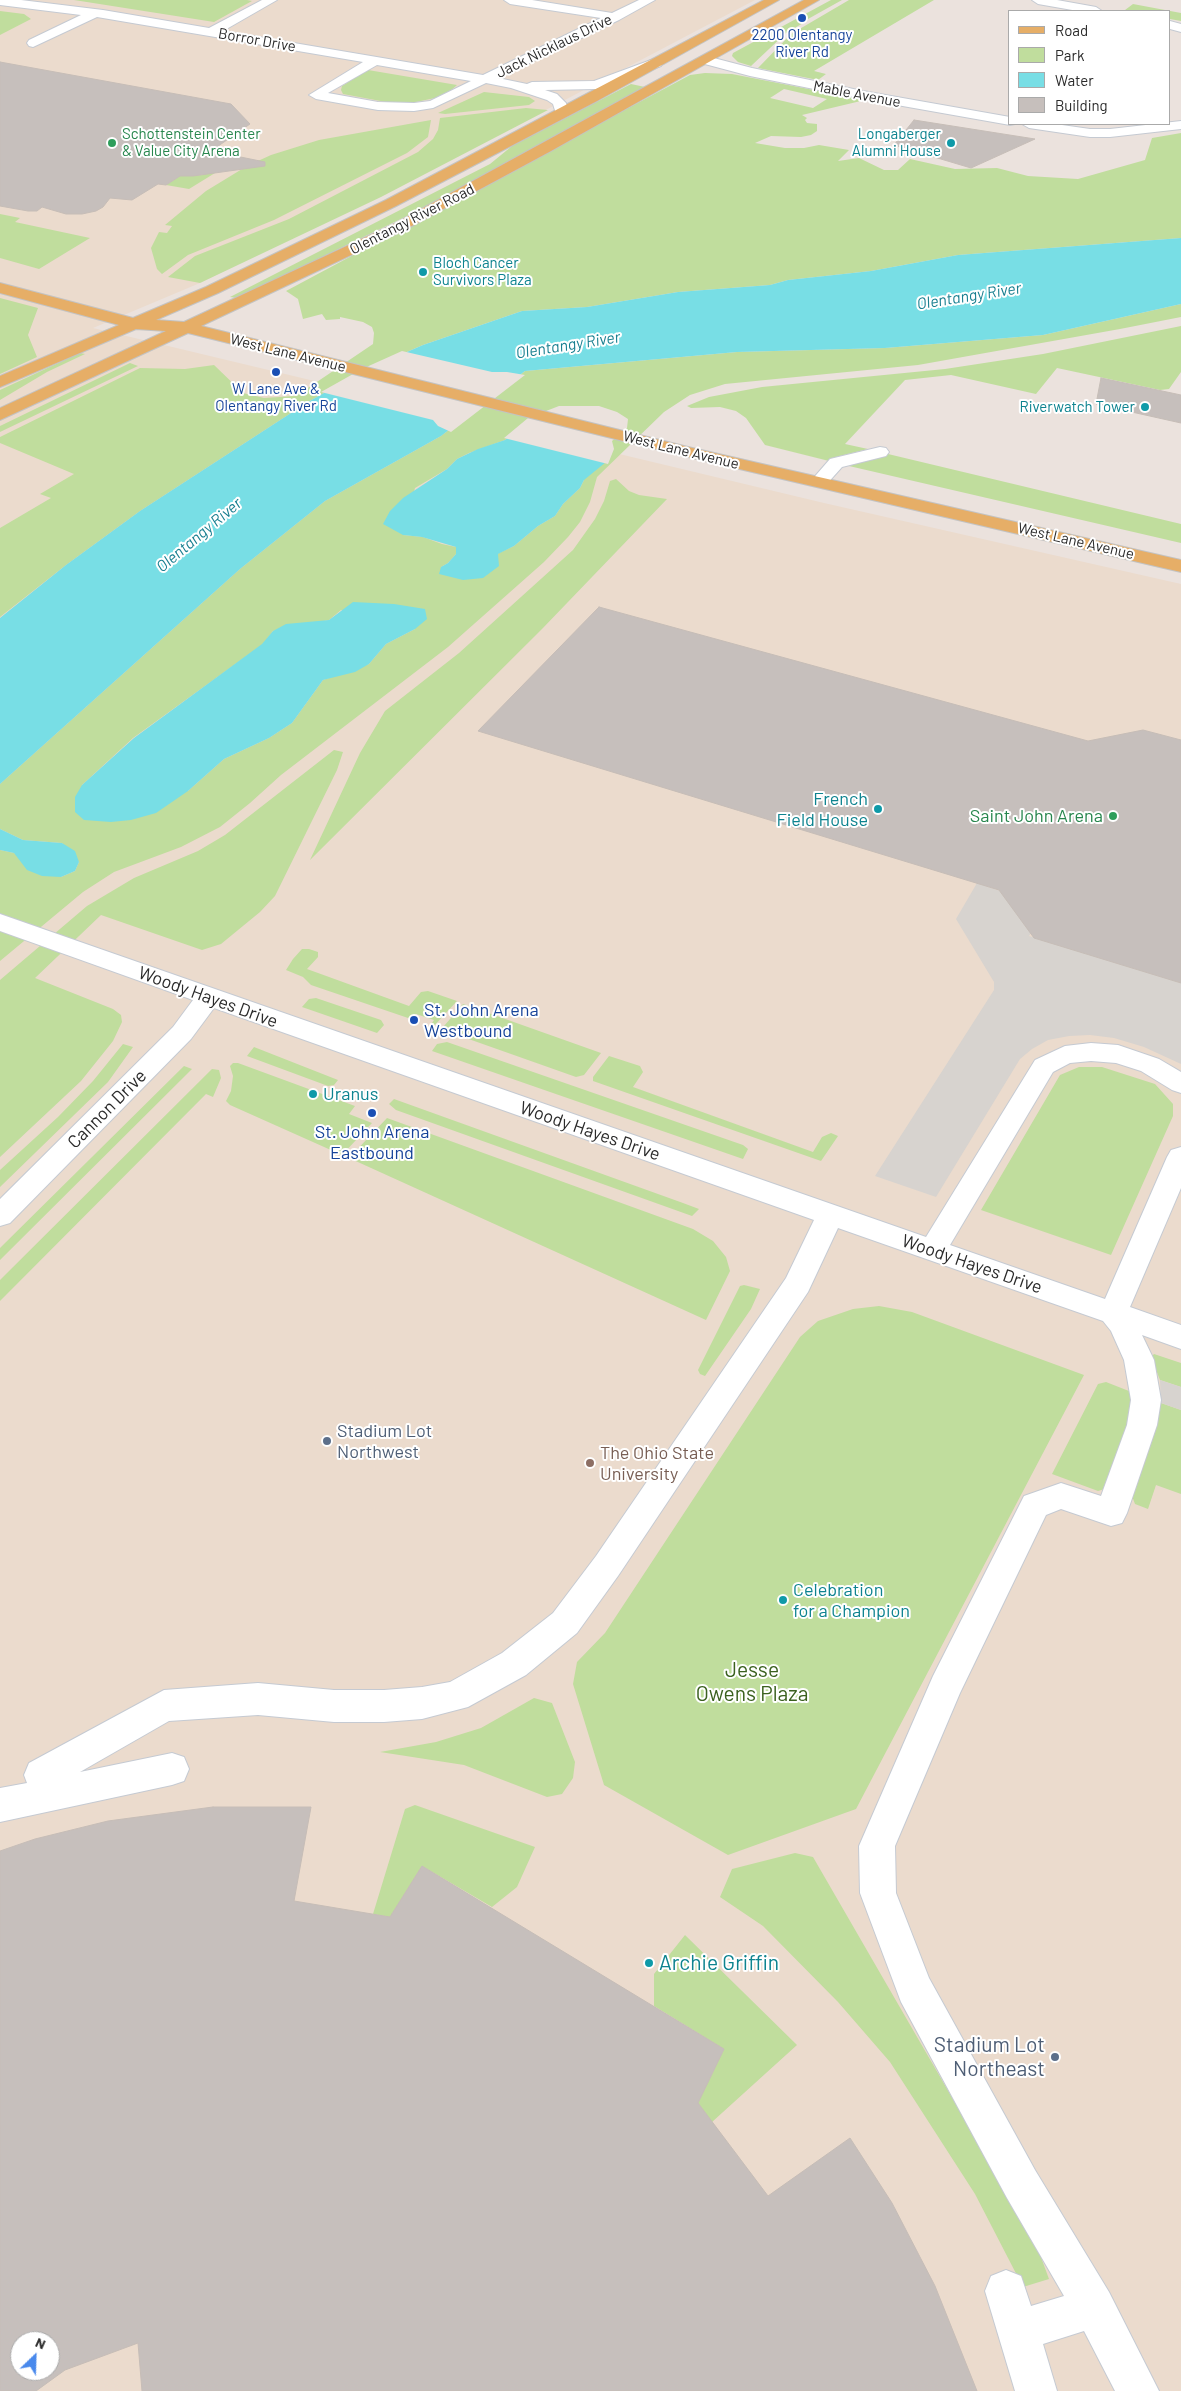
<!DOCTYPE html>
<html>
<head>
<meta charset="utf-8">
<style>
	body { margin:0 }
	#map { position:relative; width:1181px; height:2391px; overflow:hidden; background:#ebe2dd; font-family:Barlow,sans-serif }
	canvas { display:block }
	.legend { position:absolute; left:1008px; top:10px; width:162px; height:115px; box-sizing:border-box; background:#fff; border:1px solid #aaa; margin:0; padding:6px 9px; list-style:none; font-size:15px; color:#2a2a2a }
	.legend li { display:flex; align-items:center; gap:10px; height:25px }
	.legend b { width:25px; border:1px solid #aaa }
	.north { position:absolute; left:10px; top:2331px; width:50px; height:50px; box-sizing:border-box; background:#fff; border:1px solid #aaa; border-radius:50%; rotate:24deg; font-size:14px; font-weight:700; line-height:20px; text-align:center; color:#2a2a2a }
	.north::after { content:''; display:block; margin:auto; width:18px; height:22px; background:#4989ec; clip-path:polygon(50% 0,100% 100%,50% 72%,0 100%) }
</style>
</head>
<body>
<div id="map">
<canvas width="1181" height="2391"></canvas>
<ul class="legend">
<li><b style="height:6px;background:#e6ae67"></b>Road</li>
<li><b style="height:14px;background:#c0dd9d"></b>Park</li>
<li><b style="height:14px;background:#78dee5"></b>Water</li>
<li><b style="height:14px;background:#c6bfbc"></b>Building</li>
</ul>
<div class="north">N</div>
</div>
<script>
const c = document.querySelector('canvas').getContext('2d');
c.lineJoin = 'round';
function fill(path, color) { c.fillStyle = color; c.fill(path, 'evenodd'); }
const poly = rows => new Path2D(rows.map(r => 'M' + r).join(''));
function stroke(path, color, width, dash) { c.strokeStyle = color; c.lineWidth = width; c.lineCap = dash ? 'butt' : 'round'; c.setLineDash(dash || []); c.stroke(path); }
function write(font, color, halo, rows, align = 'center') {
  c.font = font + ' Barlow,sans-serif'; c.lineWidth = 4; c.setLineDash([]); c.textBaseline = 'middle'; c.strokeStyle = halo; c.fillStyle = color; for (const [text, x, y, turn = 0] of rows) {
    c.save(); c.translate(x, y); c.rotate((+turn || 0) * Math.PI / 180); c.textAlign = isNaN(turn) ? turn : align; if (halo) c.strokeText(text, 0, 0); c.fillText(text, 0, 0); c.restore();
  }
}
fill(poly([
	[0,0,755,0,485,142,200,283,93,328,824,503,1181,584,1181,2391,0,2391],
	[20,2341,50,2341,50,2371,20,2371]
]), '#ebdbcd');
fill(poly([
	[74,0,247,0,252,1,214,22],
	[831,0,842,0,808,19,800,20,805,22,786,33,751,66,738,62,732,56,733,53],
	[849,0,934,0,814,71,826,74,818,80,758,68,791,34],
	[1133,4,1181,13,1181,21,1170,19,1170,11,1125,10],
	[0,11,24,14,31,19,0,35],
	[368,70,457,85,449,92,435,98,416,102,386,102,343,94,341,90,342,86],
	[705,73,732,74,865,100,802,115,807,118,805,120,807,123,817,124,817,131,811,135,801,137,771,136,755,143,785,148,804,148,819,145,849,150,838,161,859,158,884,170,898,170,910,159,955,169,997,168,1028,176,1078,179,1145,160,1152,138,1181,133,1181,238,958,255,871,271,788,280,770,285,678,292,587,307,522,311,423,345,363,371,308,402,140,511,66,565,0,617,0,528,51,498,40,494,74,474,0,443,0,437,140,368,185,369,214,365,243,393,264,398,294,396,305,390,373,344,374,333,372,327,363,322,340,317,340,319,326,320,322,314,303,319,298,299,286,291,690,75],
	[784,89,827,99,813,108,770,98],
	[631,84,645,87,434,203,237,298,230,297,490,164,512,146],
	[484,92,529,97,535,101,529,105,445,114,438,113],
	[526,108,548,110,381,197,200,283,168,277,195,256,289,219,418,152,433,139,438,130,440,118],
	[431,120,428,137,407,153,274,220,188,255,162,274,157,269,151,248,159,232,167,233,172,226,165,225,206,191,247,166,271,155,319,140],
	[218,152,241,157,189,189,166,185,180,176,203,175,211,171,205,160],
	[0,214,20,218,15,222,90,238,39,269,0,258],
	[0,298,38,308,28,335,37,357,0,374],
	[1181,304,1181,317,1120,329,918,365,725,384,690,395,664,412,597,477,590,502,580,522,568,537,544,562,448,647,281,775,250,803,220,827,181,847,114,872,83,892,0,961,0,850,14,853,61,877,75,871,79,862,62,843,23,840,0,829,0,784,240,569,325,501,441,436,525,371,737,352,885,348,1043,335],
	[524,426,584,480,580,488,563,504,555,516,538,526,514,546,497,554,441,567,448,563,456,554,456,547,442,544,423,537,403,535,415,488,447,469,457,459,469,453,505,440],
	[341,610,415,629,386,644,369,664,323,680,292,723,269,738,224,759,188,791,82,785,133,738,263,644,273,631,329,620],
	[1181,326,1181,372,1169,389,1160,390,1057,368,1036,394,951,375,905,380,845,444,868,449,832,458,829,461,765,445,746,418,736,411,720,407,691,408,687,406,709,397,762,387,945,369,1043,354],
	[80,353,85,354,47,372,0,400,0,390],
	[130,363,138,366,0,432,0,426],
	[888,454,1181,524,1181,543,849,466],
	[616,479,629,491,639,495,667,499,542,629,310,860,360,753,385,711,459,653,573,550,595,519,604,501,610,481],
	[334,750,343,752,337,770,275,896,260,912,221,944,202,950,101,915,35,978,113,1009,121,1015,122,1022,113,1041,81,1081,0,1157,0,980,87,906,134,878,198,851,225,835],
	[302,949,309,949,318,952,318,957,307,969,409,1006,421,992,428,991,457,1001,433,1027,430,1026,434,1020,416,1014,411,1019,311,985,303,977,286,970,293,959],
	[316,998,381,1020,384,1025,377,1033,302,1007,309,999],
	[463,1004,601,1053,584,1075,576,1077,446,1031,444,1026],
	[447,1042,743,1145,748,1149,743,1159,432,1051,437,1044],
	[123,1044,133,1047,108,1082,0,1187,0,1170,58,1117,93,1081],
	[254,1047,338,1080,334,1085,328,1086,247,1056],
	[609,1056,640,1066,643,1072,633,1087,813,1152,822,1137,831,1133,838,1136,821,1161,593,1081,593,1077],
	[233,1063,238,1063,355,1106,349,1114,372,1123,342,1155,230,1105,226,1101,231,1091,233,1076,230,1066],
	[184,1066,192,1069,0,1260,0,1248],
	[1079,1067,1102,1067,1155,1084,1173,1104,1173,1116,1111,1255,981,1210,1060,1075],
	[212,1069,219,1070,221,1078,213,1097,206,1094,0,1301,0,1280],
	[394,1099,683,1203,699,1209,692,1216,396,1110,389,1104],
	[387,1118,693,1229,713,1241,726,1257,730,1271,706,1320,349,1158],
	[744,1285,760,1289,751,1309,705,1376,700,1374,698,1370,740,1286],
	[879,1306,912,1312,1084,1375,856,1809,728,1855,604,1785,573,1684,577,1662,605,1633,800,1337,818,1321,853,1309],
	[1154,1354,1181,1363,1181,1387,1160,1380,1151,1357],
	[1106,1382,1134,1393,1133,1416,1108,1488,1098,1491,1052,1474,1098,1384],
	[1161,1403,1181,1410,1181,1494,1156,1485,1148,1509,1135,1504,1132,1496],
	[534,1698,552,1703,575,1762,573,1778,562,1794,547,1797,464,1765,380,1752,436,1742,481,1728],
	[415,1805,535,1847,517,1887,492,1907,422,1866,390,1917,373,1914,405,1809],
	[795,1853,813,1857,1035,2241,1049,2279,1023,2287,975,2194,890,2062,838,2002,763,1926,720,1897,732,1869],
	[685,1935,797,2045,712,2122,698,2103,724,2049,654,2006,654,1974]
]), '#c0dd9d');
fill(poly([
	[977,883,1000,891,1031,933,1029,936,1181,983,1181,1064,1144,1047,1114,1038,1090,1035,1069,1036,1048,1040,1032,1049,1020,1059,936,1197,875,1176,994,990,994,982,956,919],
	[1160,1380,1181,1387,1181,1410,1161,1403]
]), '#d7d3cf');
fill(poly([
	[1181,238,1181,304,1043,335,885,348,737,352,525,371,441,436,325,501,240,569,0,784,0,618,66,565,140,511,308,402,363,371,423,345,522,311,587,307,678,292,770,285,788,280,871,271,958,255],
	[524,426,609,440,606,462,584,480,580,488,563,504,555,516,538,526,514,546,498,554,499,566,483,578,463,580,439,574,441,567,448,563,456,554,456,547,422,537,403,535,383,524,390,511,403,498,447,469,457,459,478,449,505,440],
	[353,602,394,604,425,609,427,619,415,629,386,644,369,664,355,672,323,680,292,723,269,738,224,759,188,791,156,813,131,820,111,822,84,820,75,812,75,797,82,785,134,738,262,644,273,631,286,624,329,620],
	[0,829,23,840,62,843,75,851,79,862,75,871,61,877,42,876,27,870,14,853,0,850]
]), '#78dee5');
fill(poly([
	[402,351,492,372,507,372,525,375,451,432,438,426,433,420,321,392,362,369],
	[559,406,599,406,617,412,628,419,627,428,612,441,614,449,608,464,504,438,528,418]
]), '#ebe2dd');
const building = poly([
	[0,62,231,104,250,124,211,151,265,162,265,166,193,176,180,176,166,185,158,184,132,200,110,198,103,207,96,211,82,214,66,214,42,207,37,211,28,211,0,206,0,62],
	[914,120,1035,139,971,168,894,145,914,120],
	[1101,378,1181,395,1181,423,1096,404,1101,378],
	[599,607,1088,741,1143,730,1181,740,1181,983,1034,938,999,890,478,731,599,607],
	[213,1807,311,1807,294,1901,390,1917,422,1866,724,2049,698,2103,768,2196,850,2138,892,2203,935,2286,977,2391,142,2391,138,2343,65,2370,36,2391,0,2391,0,1851,35,1839,108,1821,213,1807],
	[20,2341,50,2341,50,2371,20,2371,20,2341]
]);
fill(building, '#c6bfbc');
stroke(building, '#c6bdb7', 1);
const minor = poly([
	[0,0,21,0,103,10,209,28,262,0,277,0,223,31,483,75,601,18,510,4,504,0,532,0,612,13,639,0,655,0,619,20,498,78,527,84,532,82,594,81,651,60,656,59,662,63,661,66,596,89,545,90,557,94,566,103,569,114,562,118,557,117,553,104,547,100,511,88,486,83,433,108,414,111,378,110,316,99,309,95,363,62,97,17,33,47,29,46,27,43,29,40,81,15,0,5,0,0],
	[377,65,471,81,430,101,414,103,378,102,328,93,377,65],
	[1032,0,1057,0,1096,7,1102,11,1078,11,1038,4,1032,0],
	[1170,21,1181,24,1181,32,1170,29,1170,21],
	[706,56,752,68,863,91,1010,117,1010,124,1015,124,1010,125,863,99,750,76,701,63,700,60,706,56],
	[1181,121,1181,129,1110,137,1090,137,1029,128,1022,124,1055,124,1090,129,1110,129,1181,121],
	[880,447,886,448,889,452,886,456,842,467,825,486,813,486,810,482,830,459,880,447],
	[0,914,926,1237,1035,1060,1065,1046,1091,1043,1118,1045,1159,1059,1181,1072,1181,1093,1172,1090,1141,1071,1116,1063,1091,1061,1070,1063,1053,1072,950,1245,1105,1299,1167,1157,1171,1150,1181,1147,1181,1188,1130,1307,1181,1325,1181,1349,1142,1335,1154,1360,1161,1400,1157,1425,1127,1513,1122,1523,1111,1526,1061,1509,1046,1515,960,1693,895,1846,896,1893,929,1978,1035,2170,1109,2292,1159,2391,1115,2391,1084,2331,1043,2344,1057,2391,1015,2391,985,2291,991,2276,1006,2270,1021,2276,1031,2306,1064,2296,1007,2198,901,2002,860,1893,859,1846,933,1676,1024,1496,1061,1483,1101,1496,1127,1425,1131,1400,1124,1360,1111,1331,1103,1321,838,1228,808,1292,618,1576,577,1633,526,1675,468,1707,422,1719,384,1722,334,1722,258,1715,169,1721,80,1772,172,1753,184,1757,189,1769,184,1781,172,1785,0,1822,0,1788,27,1783,24,1775,29,1763,164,1690,258,1683,334,1690,384,1690,422,1687,450,1682,502,1653,553,1613,596,1556,786,1278,814,1220,214,1008,191,1039,10,1223,0,1226,0,1199,173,1027,193,1000,0,931,0,914]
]);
const major = poly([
	[764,0,779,0,597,101,396,206,218,293,156,320,184,322,396,223,804,0,819,0,551,151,406,229,201,326,688,447,1181,560,1181,572,688,457,188,333,0,420,0,408,166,331,136,329,0,387,0,376,119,325,0,293,0,283,133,318,206,287,386,200,764,0]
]);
stroke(minor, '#c5cad2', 2);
stroke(major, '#c3c3c3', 2);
fill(minor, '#fff');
fill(major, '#e6ae67');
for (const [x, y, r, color] of [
	[802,18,5,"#1a4fb4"],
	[112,143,5,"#2e9e5b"],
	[951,143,5,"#0f9aa8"],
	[423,272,5,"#0f9aa8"],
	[276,372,5,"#1a4fb4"],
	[1145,407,5,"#0f9aa8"],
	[878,809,5,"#0f9aa8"],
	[1113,816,5,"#2e9e5b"],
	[414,1020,5,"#1a4fb4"],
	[313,1094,5,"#0f9aa8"],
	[372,1113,5,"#1a4fb4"],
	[327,1441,5,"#5c6f8a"],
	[590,1463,5,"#8d6e63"],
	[783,1600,5,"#0f9aa8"],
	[649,1963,5,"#0f9aa8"],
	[1055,2057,5,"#5c6f8a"]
]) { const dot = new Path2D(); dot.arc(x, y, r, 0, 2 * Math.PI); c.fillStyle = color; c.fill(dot); stroke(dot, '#fff', 2); }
write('15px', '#164399', '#fff', [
	["2200 Olentangy",802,35],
	["River Rd",802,52],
	["W Lane Ave &",276,389],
	["Olentangy River Rd",276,406]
]);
write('15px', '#2a2a2a', '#fff', [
	["Borror Drive",257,40,10],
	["Jack Nicklaus Drive",554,46,-26],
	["Mable Avenue",857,94,11],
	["Olentangy River Road",412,219,-27],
	["West Lane Avenue",288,353,14],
	["West Lane Avenue",681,450,14],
	["West Lane Avenue",1076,541,13]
]);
write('15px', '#27864d', '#fff', [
	["Schottenstein Center",122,134],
	["& Value City Arena",122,151]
], 'left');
write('15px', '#0d838f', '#fff', [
	["Longaberger",941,134],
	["Alumni House",941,151],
	["Bloch Cancer",433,263,"left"],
	["Survivors Plaza",433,280,"left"],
	["Riverwatch Tower",1135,407]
], 'right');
write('italic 16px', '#187f90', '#fff', [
	["Olentangy River",969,296,-9],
	["Olentangy River",568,345,-9],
	["Olentangy River",199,535,-40]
]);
write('18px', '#0d838f', '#fff', [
	["French",868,799,"right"],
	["Field House",868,820,"right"],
	["Uranus",323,1094],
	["Celebration",793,1590],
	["for a Champion",793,1611]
], 'left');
write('18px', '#27864d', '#fff', [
	["Saint John Arena",1103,816]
], 'right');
write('18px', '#2a2a2a', '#fff', [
	["Woody Hayes Drive",208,997,20],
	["Cannon Drive",107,1109,-45],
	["Woody Hayes Drive",590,1131,19],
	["Woody Hayes Drive",972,1264,19]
]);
write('18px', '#164399', '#fff', [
	["St. John Arena",424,1010],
	["Westbound",424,1031],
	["St. John Arena",372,1132,"center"],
	["Eastbound",372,1153,"center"]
], 'left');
write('18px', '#4e5e75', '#fff', [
	["Stadium Lot",337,1431],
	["Northwest",337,1452]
], 'left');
write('18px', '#785e54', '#fff', [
	["The Ohio State",600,1453],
	["University",600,1474]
], 'left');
write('21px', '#3b611f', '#fff', [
	["Jesse",752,1670],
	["Owens Plaza",752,1694]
]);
write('21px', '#0d838f', '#fff', [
	["Archie Griffin",659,1963]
], 'left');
write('21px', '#4e5e75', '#fff', [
	["Stadium Lot",1045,2045],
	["Northeast",1045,2069]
], 'right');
</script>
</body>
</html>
